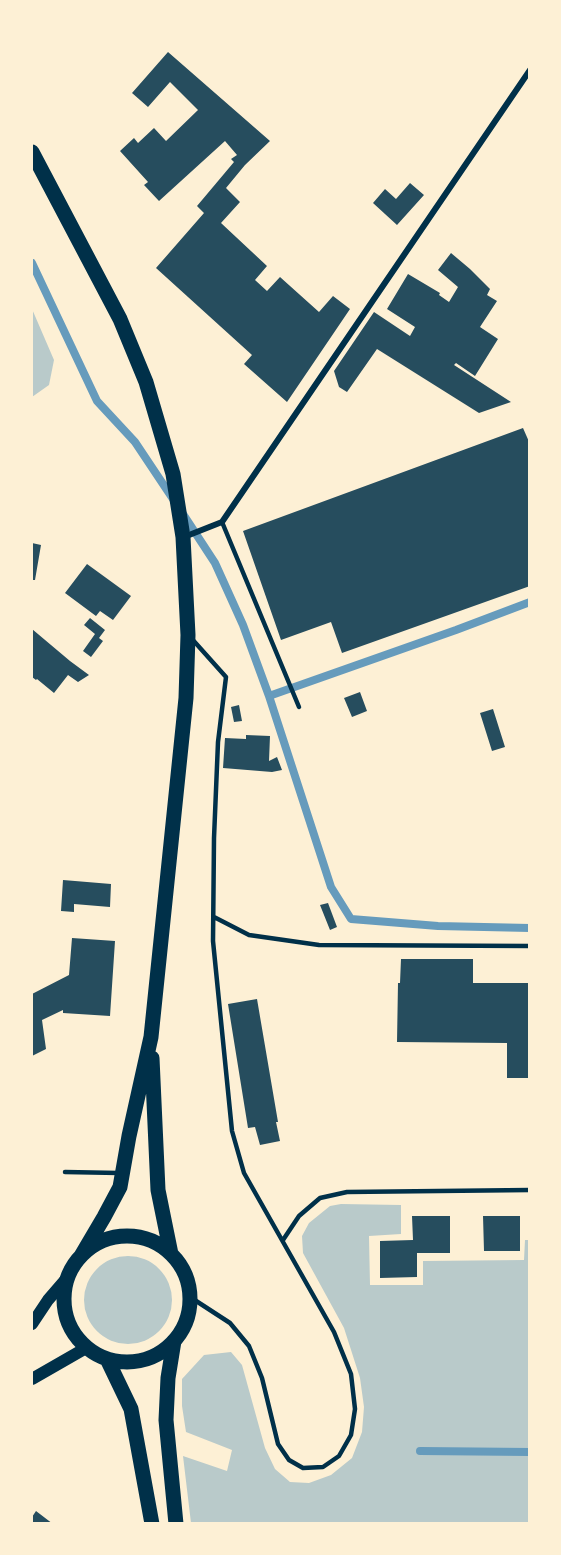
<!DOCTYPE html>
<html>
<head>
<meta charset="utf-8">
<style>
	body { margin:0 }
	#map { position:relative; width:561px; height:1555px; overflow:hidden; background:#fdf0d5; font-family:"Source Sans 3",sans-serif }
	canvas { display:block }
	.frame { position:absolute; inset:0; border:33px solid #fdf0d5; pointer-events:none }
</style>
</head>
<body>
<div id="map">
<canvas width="561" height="1555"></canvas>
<div class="frame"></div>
</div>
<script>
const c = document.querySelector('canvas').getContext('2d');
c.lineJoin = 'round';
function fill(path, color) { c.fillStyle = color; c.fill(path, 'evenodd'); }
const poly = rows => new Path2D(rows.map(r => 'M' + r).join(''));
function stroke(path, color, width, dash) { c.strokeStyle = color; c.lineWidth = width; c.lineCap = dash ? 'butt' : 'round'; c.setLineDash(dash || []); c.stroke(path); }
fill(poly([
	[32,309,54,360,49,385,32,397],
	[341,1204,401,1205,401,1234,369,1236,370,1285,423,1285,423,1261,524,1260,525,1240,529,1240,529,1523,191,1523,183,1456,227,1471,232,1450,186,1432,182,1406,182,1379,204,1355,231,1352,242,1365,265,1448,275,1469,290,1482,309,1483,331,1475,352,1458,362,1432,364,1407,360,1378,344,1328,303,1253,302,1236,309,1223,330,1206],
	'84 1300a44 44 0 1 1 88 0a44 44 0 1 1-88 0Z'
]), '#b9caca');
stroke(poly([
	[32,263,97,401,135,442,173,499],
	[183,514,215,563,243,625,269,696,331,887,351,919,438,926,530,928],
	[269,696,456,630,530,602],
	[420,1451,530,1452]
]), '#669bbc', 8);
fill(poly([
	[168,52,270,141,245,165,226,188,240,202,221,223,267,266,255,280,267,291,280,277,319,312,333,296,350,309,287,402,244,364,252,355,156,268,204,213,197,206,234,162,231,159,237,155,225,141,159,201,144,185,148,182,120,151,134,138,138,143,154,128,166,141,198,110,170,82,148,107,132,93],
	[410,183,424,195,397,225,373,203,385,189,396,199],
	[451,253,470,269,490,289,487,295,497,301,480,327,498,339,475,376,456,363,454,365,511,402,479,413,377,349,347,392,339,387,334,371,374,312,410,336,415,327,387,309,408,274,440,293,439,295,449,302,458,287,438,270],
	[523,428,530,444,530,586,342,653,331,622,281,640,243,531],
	[32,543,41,545,35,580,32,580],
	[87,564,131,596,113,620,100,611,96,616,65,593],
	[90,618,105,630,99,638,103,641,91,657,83,651,95,634,84,625],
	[32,629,70,661,89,675,78,682,68,675,54,693,37,679,36,680,32,677],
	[360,692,367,711,352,717,344,698],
	[239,705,242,721,234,722,231,707],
	[493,709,505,747,492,751,480,713],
	[246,735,270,736,269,761,277,757,282,770,272,772,223,768,225,738,246,739],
	[63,880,111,884,110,907,74,904,74,912,61,911],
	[328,903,337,927,330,930,320,905],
	[72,938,115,941,110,1016,63,1013,63,1010,42,1020,46,1049,32,1056,32,994,69,975],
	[401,959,473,959,473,983,530,983,530,1078,507,1078,507,1043,397,1042,398,983,400,983],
	[257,999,278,1122,276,1122,280,1141,260,1145,255,1127,248,1128,228,1004],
	[412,1216,450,1216,450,1253,417,1253,417,1277,380,1278,380,1241,413,1240],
	[483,1216,520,1216,520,1251,484,1251],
	[36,1511,53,1524,32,1524,32,1517]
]), '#264d5e');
stroke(poly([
	[222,522,299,707],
	[214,917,249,935,319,945,530,946],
	[65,1172,119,1173],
	[283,1240,299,1216,320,1198,347,1192,530,1190],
	[190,1297,230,1323,249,1346,262,1378,278,1444,289,1460,303,1468,323,1467,339,1456,351,1435,355,1409,351,1374,334,1332,244,1173,232,1131,213,941,214,838,218,742,226,677,192,639]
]), '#003049', 4.5);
stroke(poly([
	[184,537,222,522,530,70]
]), '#003049', 6);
stroke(poly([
	[32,1324,48,1300,67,1278],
	[32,1379,86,1348]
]), '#003049', 12);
stroke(poly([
	[32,152,120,319,146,382,173,474,183,537,188,635,186,698,151,1037,129,1136,120,1187,104,1217,81,1256],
	[152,1058,158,1190,171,1254],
	'64 1299a63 63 0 1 1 126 0a63 63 0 1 1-126 0Z',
	[174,1341,168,1378,166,1420,176,1524],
	[107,1359,131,1409,152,1524]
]), '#003049', 15);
</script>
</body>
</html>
